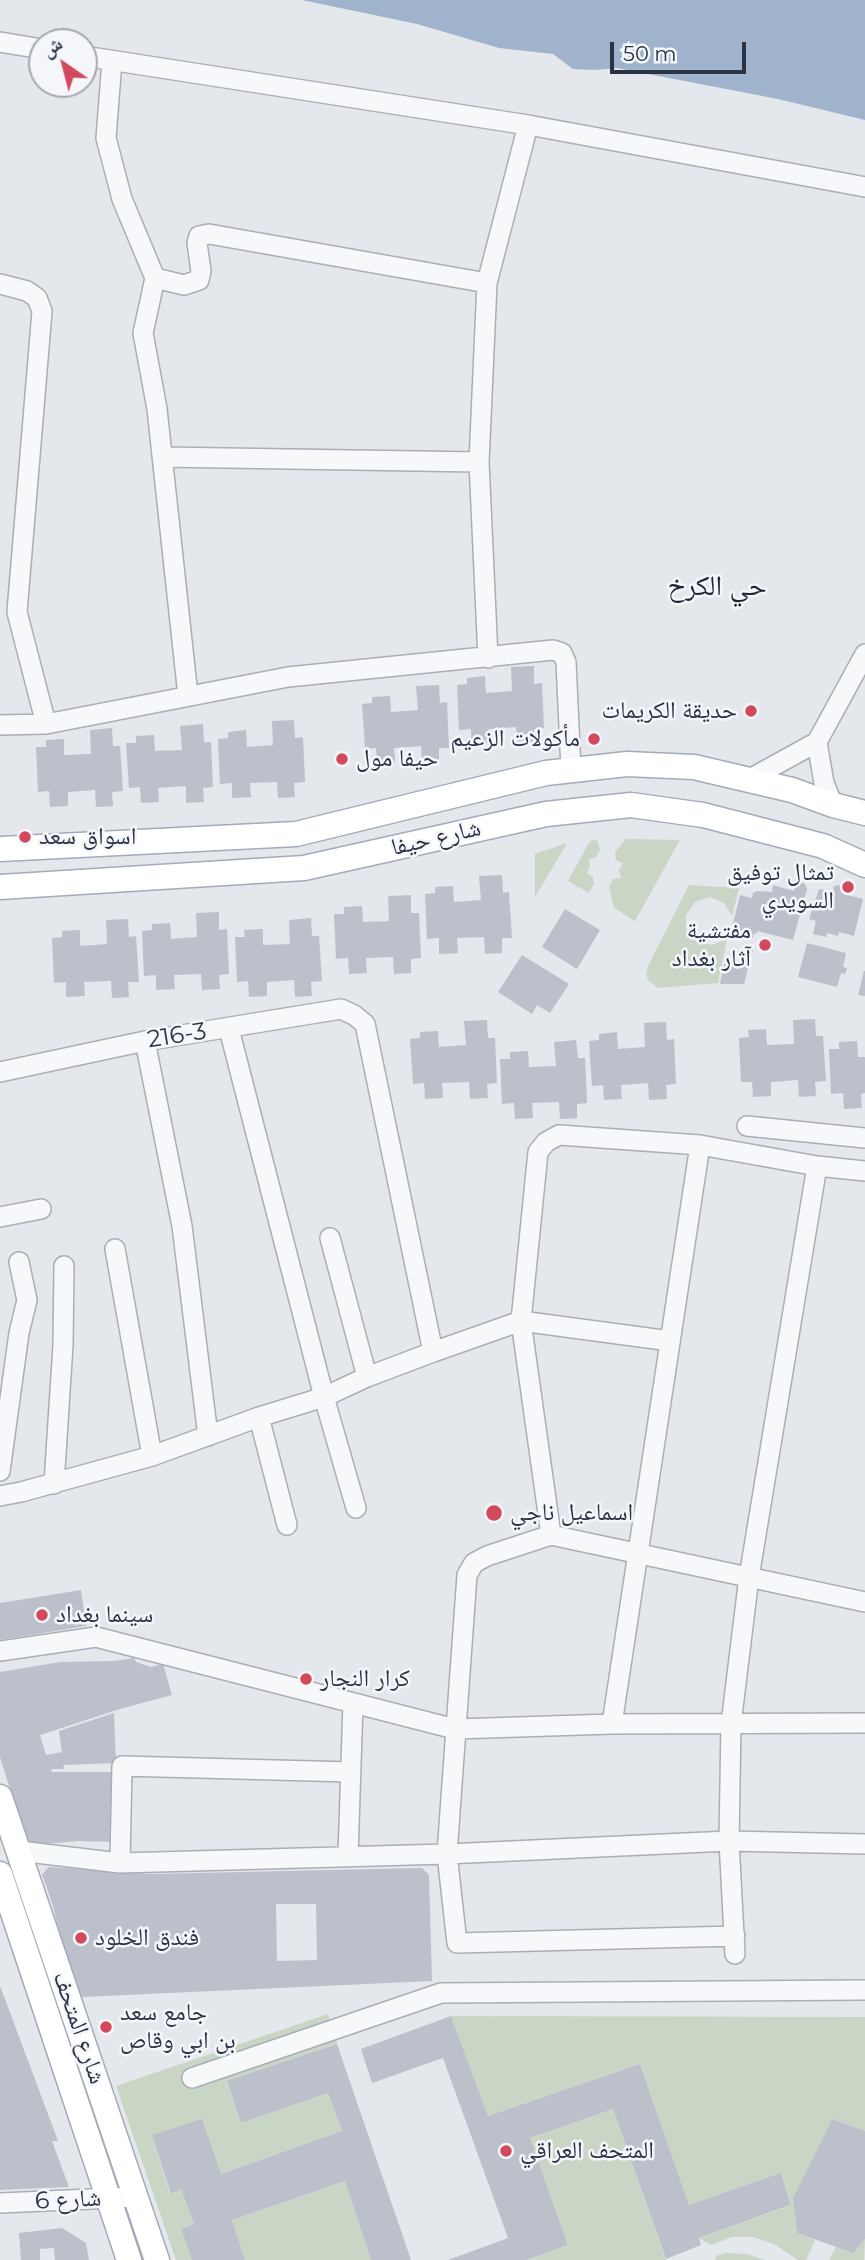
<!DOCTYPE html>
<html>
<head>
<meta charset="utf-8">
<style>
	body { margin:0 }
	#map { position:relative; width:865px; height:2260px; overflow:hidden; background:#e4e7ec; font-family:Montserrat,"Noto Naskh Arabic",sans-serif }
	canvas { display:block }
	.north { position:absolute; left:28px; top:28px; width:70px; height:70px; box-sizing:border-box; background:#f4f6f9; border:2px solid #a4a8b1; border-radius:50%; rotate:325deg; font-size:19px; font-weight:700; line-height:28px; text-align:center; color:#2b3445 }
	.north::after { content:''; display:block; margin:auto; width:24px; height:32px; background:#d1495b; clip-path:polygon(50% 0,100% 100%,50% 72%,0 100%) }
	.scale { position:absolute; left:610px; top:42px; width:136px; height:32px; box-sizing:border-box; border:4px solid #2b3445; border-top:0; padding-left:9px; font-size:21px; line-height:24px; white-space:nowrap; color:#2b3445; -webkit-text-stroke:5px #f4f6f9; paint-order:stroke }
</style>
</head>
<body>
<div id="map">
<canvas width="865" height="2260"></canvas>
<div class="north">ش</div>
<div class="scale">50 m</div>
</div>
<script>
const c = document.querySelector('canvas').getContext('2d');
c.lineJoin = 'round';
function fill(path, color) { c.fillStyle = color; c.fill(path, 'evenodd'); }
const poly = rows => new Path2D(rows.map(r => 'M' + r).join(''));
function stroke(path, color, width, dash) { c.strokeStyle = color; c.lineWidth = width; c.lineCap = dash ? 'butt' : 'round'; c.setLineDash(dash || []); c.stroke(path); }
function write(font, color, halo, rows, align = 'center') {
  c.font = font + ' Montserrat,"Noto Naskh Arabic",sans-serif'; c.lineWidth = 5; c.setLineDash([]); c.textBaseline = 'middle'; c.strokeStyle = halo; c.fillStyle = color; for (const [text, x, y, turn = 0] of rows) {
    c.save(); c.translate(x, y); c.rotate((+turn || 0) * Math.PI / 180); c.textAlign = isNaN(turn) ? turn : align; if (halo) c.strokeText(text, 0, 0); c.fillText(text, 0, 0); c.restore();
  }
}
fill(poly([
	[626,839,680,840,635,921,614,908,609,886,613,879,621,878,619,870,623,863,616,860,615,852],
	[597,840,600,850,596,857,589,859,590,867,587,873,593,877,594,884,589,893,568,881,590,841],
	[567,843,535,897,535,854],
	[689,885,739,888,732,916,724,903,710,897,695,902,686,915,686,930,697,942,712,945,727,939,718,983,658,988,648,980,646,974,648,966],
	[328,2014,337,2044,227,2082,241,2123,328,2093,342,2131,221,2174,152,2135,170,2194,181,2189,194,2224,181,2229,192,2260,176,2260,116,2086],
	[451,2016,865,2017,865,2131,832,2119,793,2198,797,2233,815,2240,806,2260,798,2260,774,2244,753,2237,732,2237,711,2245,699,2238,789,2206,781,2174,689,2205,640,2064,488,2116],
	[613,2109,666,2260,526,2260,568,2245,530,2138],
	[345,2181,371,2260,245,2260,232,2220],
	[865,2239,864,2260,829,2260,836,2247,853,2253],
	[725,2253,747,2254,765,2260,715,2260,716,2256]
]), '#c9d6c5');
fill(poly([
	[302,0,865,0,865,120,778,99,617,68,595,70,573,69,553,54,499,48,417,24]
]), '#9fb4cc');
fill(poly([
	[534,666,534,684,542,683,544,728,534,729,534,743,517,744,516,727,489,729,490,743,471,744,471,729,459,730,457,685,467,684,467,678,485,676,486,693,512,691,511,667],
	[439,685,440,703,447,702,449,748,439,748,439,763,422,764,421,746,394,748,395,762,377,763,376,748,365,749,362,704,372,703,372,697,390,696,391,712,418,710,416,686],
	[294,720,295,738,303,737,305,782,294,783,295,797,278,798,277,782,250,783,251,797,232,798,232,783,220,784,218,739,228,738,228,732,246,730,247,747,273,745,272,721],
	[203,724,204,742,211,742,213,787,203,788,204,802,186,803,186,786,158,788,159,802,141,803,140,787,129,788,126,743,136,743,136,736,154,735,155,751,182,750,180,726],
	[112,728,113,746,120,746,123,791,112,792,113,806,96,807,95,790,68,792,68,806,50,807,49,791,38,792,36,747,46,747,46,740,64,739,64,755,91,754,90,730],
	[502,875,503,893,509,892,512,938,502,938,502,953,485,954,484,937,457,938,458,953,439,954,439,938,427,939,425,894,435,893,435,887,453,886,454,902,481,900,479,876],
	[800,882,805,884,807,889,793,940,757,931,757,934,754,933,753,938,745,936,744,940,730,936,740,895,752,898,753,893,757,891,772,892,773,885,794,891,796,884],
	[840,885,844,888,843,894,863,899,854,936,839,932,838,936,827,933,826,937,813,934,816,921,809,919,819,889,833,892,834,886],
	[411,895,411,913,419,913,421,958,411,959,411,973,394,974,393,957,366,958,367,973,349,974,348,958,336,959,334,914,344,914,344,907,362,906,363,922,389,921,388,896],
	[565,909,600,930,577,969,542,947],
	[219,912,219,930,227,929,229,974,219,975,220,989,202,990,201,974,174,975,175,989,156,990,156,975,144,976,142,931,152,930,152,924,170,923,171,939,197,937,196,913],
	[311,918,312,936,319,936,322,981,311,982,312,996,295,997,294,980,267,982,267,996,249,997,248,981,237,982,235,937,245,937,244,930,263,929,263,945,290,944,289,920],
	[128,919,129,937,136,936,139,982,128,982,129,997,112,998,111,981,84,982,85,996,66,997,66,982,54,983,52,938,62,937,62,931,80,930,80,946,107,944,106,920],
	[807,943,846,953,843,967,847,968,845,974,841,973,837,987,798,977],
	[743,947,753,950,744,984,720,984,724,964,738,967],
	[522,955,569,984,550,1013,537,1005,532,1014,498,992],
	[864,971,865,971,865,996,858,995],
	[815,1019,816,1036,823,1036,826,1081,815,1082,816,1096,799,1097,798,1080,771,1082,771,1096,753,1097,752,1082,741,1082,739,1038,749,1037,748,1030,766,1029,767,1045,794,1044,793,1020],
	[487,1020,488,1038,495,1038,497,1083,487,1084,488,1098,470,1099,469,1082,442,1083,443,1098,425,1099,424,1083,413,1084,410,1039,420,1038,420,1032,438,1031,439,1047,466,1045,464,1021],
	[666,1022,667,1040,674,1039,676,1084,666,1085,667,1099,649,1100,648,1083,621,1085,622,1099,604,1100,603,1085,592,1086,589,1041,599,1040,599,1034,617,1032,618,1049,645,1047,644,1023],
	[576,1040,578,1058,585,1058,587,1103,577,1104,577,1118,560,1119,559,1102,532,1103,533,1118,515,1119,514,1103,502,1104,500,1059,510,1059,510,1052,528,1051,529,1067,556,1066,554,1042],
	[857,1041,858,1057,865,1057,865,1093,861,1094,862,1108,844,1109,843,1093,831,1094,829,1049,839,1049,839,1042],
	[81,1590,86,1626,0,1640,0,1603],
	[134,1658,136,1662,151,1667,163,1664,172,1695,120,1709,40,1735,46,1755,62,1752,59,1731,114,1713,116,1763,64,1765,63,1769,51,1769,52,1772,116,1772,116,1842,79,1841,34,1845,29,1843,19,1818,0,1757,0,1672,60,1662,114,1661],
	[49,1867,150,1874,422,1868,429,1875,432,1981,82,1997,60,1937,53,1906,42,1874],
	[276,1904,316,1904,317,1960,277,1961],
	[0,1986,58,2141,52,2141,69,2187,0,2190],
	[451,2016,488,2116,640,2064,689,2205,781,2173,790,2205,699,2238,701,2245,666,2259,613,2109,530,2138,568,2245,526,2260,448,2260,508,2238,443,2058,372,2083,361,2049],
	[337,2044,411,2260,371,2260,345,2181,232,2220,245,2260,192,2260,181,2229,194,2224,181,2189,171,2194,152,2135,202,2119,221,2174,342,2131,328,2093,241,2123,227,2081],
	[832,2119,865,2131,865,2239,853,2253,797,2233,793,2198],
	[62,2228,86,2243,89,2260,55,2260,54,2248,40,2249,40,2260,21,2260,19,2233]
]), '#bbc0ca');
const minor = poly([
	[0,42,42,49],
	[84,56,528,125,865,187],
	[112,61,106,138,122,199,155,278,143,333,157,409,188,696],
	[155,278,184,285,199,280,201,271,197,243,199,236,209,234,487,283],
	[0,284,27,291,37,298,42,311,17,612,46,724],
	[162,457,479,462],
	[488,658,479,462,487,283,528,125],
	[0,725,46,724,288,677,553,650,562,653,566,662,571,770],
	[817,742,824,783,833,805],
	[748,780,817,742,865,654],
	[229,1029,324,1397,356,1508],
	[145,1041,182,1226,208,1436],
	[0,1072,145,1041,341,1009,354,1015,365,1024,433,1352],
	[747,1126,865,1138],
	[0,1217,41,1209],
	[330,1238,367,1377],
	[115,1249,152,1456],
	[259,1417,287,1525],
	[0,1471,19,1333,27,1300,19,1262],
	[54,1484,63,1345,64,1266],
	[0,1496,21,1492,152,1456,259,1417,324,1397,367,1377,433,1352,521,1321,670,1341],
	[551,1535,521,1321,538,1152,546,1142,559,1135,700,1145,817,1166,865,1171],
	[0,1651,96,1637,455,1729,612,1724,865,1723],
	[612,1724,700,1145],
	[19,1851,120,1863,447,1854,729,1841,865,1844],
	[348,1856,353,1703],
	[120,1863,122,1766,351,1772],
	[735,1936,457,1943,447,1854,467,1575,474,1563,487,1556,551,1535,865,1602],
	[735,1954,729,1841,731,1724,749,1577,817,1166],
	[192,2078,441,1993,865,1990],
	[0,2203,136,2197]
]);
const major = poly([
	[0,849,296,834,546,773,627,764,694,767,792,790,833,805,865,813],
	[0,887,304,868,546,814,631,805,703,815,823,846,865,865],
	[0,1797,157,2260],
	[0,1874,129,2260]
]);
stroke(minor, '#a9aeb7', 22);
stroke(major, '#a3abb8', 27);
stroke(minor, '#f7f8fa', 19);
stroke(major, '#fff', 24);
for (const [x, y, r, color] of [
	[751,711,7,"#d1495b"],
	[594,739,7,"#d1495b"],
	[342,759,7,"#d1495b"],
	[25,837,7,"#d1495b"],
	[848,887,7,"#d1495b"],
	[765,945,7,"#d1495b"],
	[494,1513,9,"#d1495b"],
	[42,1615,7,"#d1495b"],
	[306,1679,7,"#d1495b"],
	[81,1938,7,"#d1495b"],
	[106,2027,7,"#d1495b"],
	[506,2151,7,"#d1495b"]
]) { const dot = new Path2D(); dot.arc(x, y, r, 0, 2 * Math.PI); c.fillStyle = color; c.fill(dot); stroke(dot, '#f4f6f9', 2.5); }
write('24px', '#2b3445', '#f4f6f9', [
	["حديقة الكريمات",737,711,"right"],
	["مأكولات الزعيم",580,739,"right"],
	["حيفا مول",356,759],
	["اسواق سعد",39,837],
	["تمثال توفيق",834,873,"right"],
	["السويدي",834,901,"right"],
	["مفتشية",751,931,"right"],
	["آثار بغداد",751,959,"right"],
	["اسماعيل ناجي",510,1513],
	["سينما بغداد",56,1615],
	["كرار النجار",320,1679],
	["فندق الخلود",95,1938],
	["جامع سعد",120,2013],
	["بن ابي وقاص",120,2041],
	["المتحف العراقي",520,2151]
], 'left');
write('24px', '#2b3445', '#f4f6f9', [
	["شارع حيفا",436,838,-13],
	["216-3",177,1036,-9],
	["شارع المتحف",79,2028,71],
	["شارع 6",68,2200,-3]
]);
write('28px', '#1d2536', '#f4f6f9', [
	["حي الكرخ",717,587]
]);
</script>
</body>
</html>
